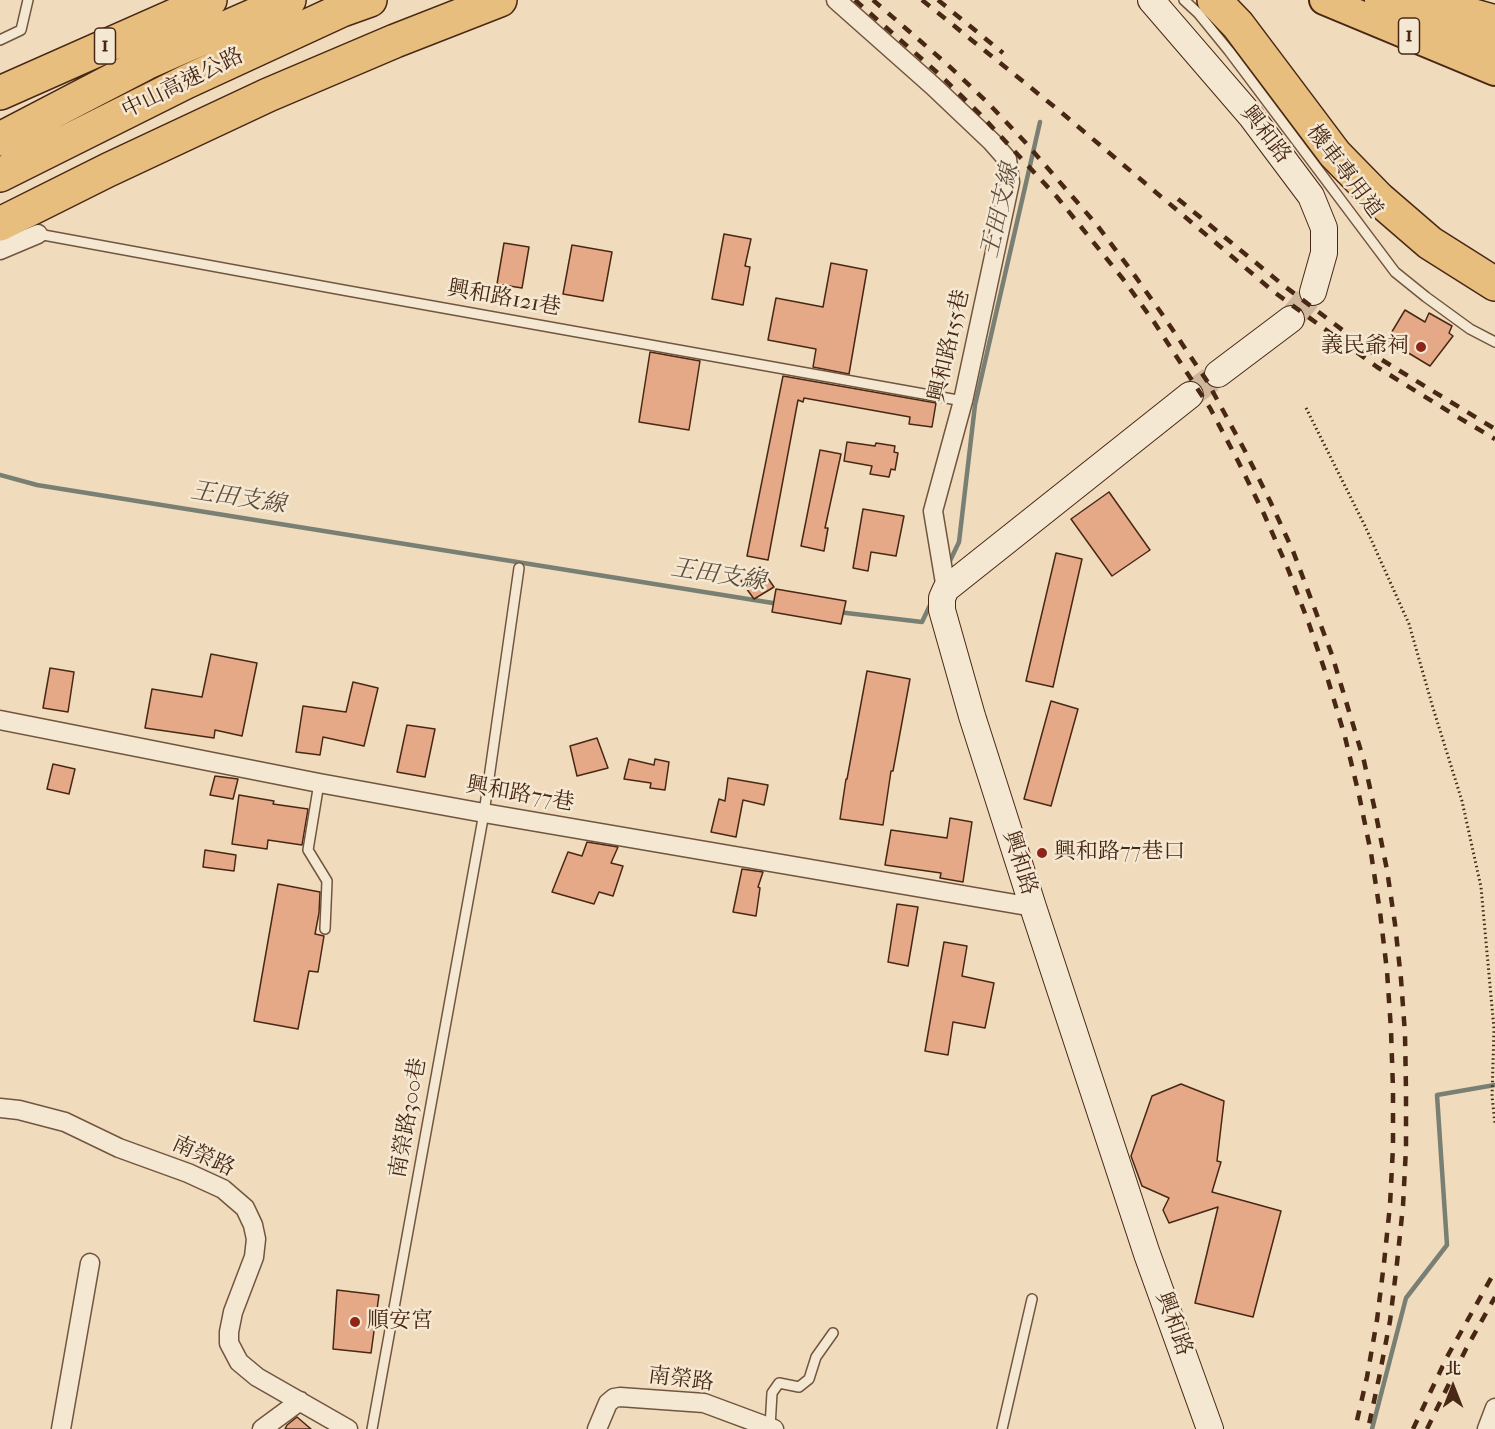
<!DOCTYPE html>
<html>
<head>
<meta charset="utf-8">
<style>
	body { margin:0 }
	#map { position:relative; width:1495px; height:1429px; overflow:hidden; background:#f0dbbc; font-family:"IM FELL French Canon","Noto Serif TC",serif }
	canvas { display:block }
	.north { position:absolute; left:1423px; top:1357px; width:60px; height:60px; -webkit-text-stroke:4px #f5e8d3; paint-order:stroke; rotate:0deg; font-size:16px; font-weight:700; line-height:24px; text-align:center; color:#482815 }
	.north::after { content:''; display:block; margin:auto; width:21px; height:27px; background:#482815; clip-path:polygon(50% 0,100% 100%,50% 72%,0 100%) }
</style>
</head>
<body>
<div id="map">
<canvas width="1495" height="1429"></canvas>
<div class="north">北</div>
</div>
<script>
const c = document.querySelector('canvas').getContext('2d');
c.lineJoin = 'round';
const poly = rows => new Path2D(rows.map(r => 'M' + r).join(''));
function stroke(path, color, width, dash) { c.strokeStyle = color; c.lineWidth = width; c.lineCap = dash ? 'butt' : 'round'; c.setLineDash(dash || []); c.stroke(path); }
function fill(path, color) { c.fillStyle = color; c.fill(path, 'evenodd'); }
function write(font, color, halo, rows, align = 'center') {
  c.font = font + ' "IM FELL French Canon","Noto Serif TC",serif'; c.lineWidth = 5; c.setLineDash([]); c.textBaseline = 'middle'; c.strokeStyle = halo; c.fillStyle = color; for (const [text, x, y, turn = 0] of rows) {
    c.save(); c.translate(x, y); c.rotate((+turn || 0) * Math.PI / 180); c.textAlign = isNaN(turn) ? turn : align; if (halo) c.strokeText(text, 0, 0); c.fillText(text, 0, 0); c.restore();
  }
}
stroke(poly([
	[0,475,37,485,779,604],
	[948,565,959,542,975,405,1040,122],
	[838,612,922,622,931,603],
	[1372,1429,1406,1298,1447,1245,1437,1095,1495,1085]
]), '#798073', 4.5);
const building = poly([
	[724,234,751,239,745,266,750,267,743,305,712,299,724,234],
	[504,243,529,247,522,288,497,284,504,243],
	[572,245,612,252,603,301,563,294,572,245],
	[831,263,867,270,849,374,813,367,816,349,768,340,776,298,823,307,831,263],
	[1405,310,1425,322,1429,313,1452,326,1449,333,1453,336,1430,366,1387,340,1405,310],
	[650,352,700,361,689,430,639,422,650,352],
	[783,376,936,403,932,427,909,424,910,417,804,398,803,402,798,400,768,560,747,556,783,376],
	[847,442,875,446,876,443,895,446,894,452,898,453,895,470,891,469,889,477,870,474,872,466,844,461,847,442],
	[820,450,841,454,825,528,828,528,824,551,801,546,820,450],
	[1109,492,1150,550,1112,576,1071,519,1109,492],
	[863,509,904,516,896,556,871,552,868,571,853,568,863,509],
	[1056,553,1082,559,1053,687,1026,681,1056,553],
	[760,567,774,587,754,599,741,581,760,567],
	[776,589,846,601,841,624,772,612,776,589],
	[211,654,257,663,242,736,215,730,214,738,145,728,152,689,202,697,211,654],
	[50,668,74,672,68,712,43,708,50,668],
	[867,671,910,679,893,771,891,771,883,825,840,819,846,779,847,779,867,671],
	[353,682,378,688,364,746,323,737,320,755,296,752,303,706,346,712,353,682],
	[1051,701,1078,709,1051,806,1024,799,1051,701],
	[407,725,435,729,425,777,397,772,407,725],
	[597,738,608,768,577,776,570,746,597,738],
	[629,759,654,765,655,759,669,762,665,790,650,788,651,783,624,779,629,759],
	[53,764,75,769,69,794,47,789,53,764],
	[215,776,238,779,233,799,210,795,215,776],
	[728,778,768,785,764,805,743,800,736,837,711,832,719,799,725,801,728,778],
	[239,795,274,801,273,804,308,809,302,845,268,840,267,849,232,844,239,795],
	[950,818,972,822,963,882,940,878,941,873,885,865,891,830,947,838,950,818],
	[587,842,618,847,611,863,623,866,613,896,599,892,594,904,552,892,568,852,582,856,587,842],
	[205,850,236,855,234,871,203,867,205,850],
	[742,869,763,872,758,887,760,888,756,916,733,912,742,869],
	[278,884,320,892,319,913,315,934,324,936,318,972,309,971,298,1029,254,1021,278,884],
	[897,904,918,907,908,966,888,962,897,904],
	[944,942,967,946,962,976,994,983,985,1028,953,1022,948,1055,925,1051,944,942],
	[1181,1084,1224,1101,1217,1161,1221,1162,1212,1192,1281,1211,1253,1317,1195,1303,1218,1207,1169,1223,1163,1210,1169,1198,1142,1186,1131,1156,1152,1096,1181,1084],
	[337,1290,379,1295,371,1353,333,1349,337,1290],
	[297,1417,311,1429,285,1429,287,1425,297,1417]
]);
fill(building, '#e6a988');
stroke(building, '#482815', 1.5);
stroke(poly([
	[1291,319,1313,292],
	[1190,395,1218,374]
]), '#ceb79b', 26, [26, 13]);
const lane = poly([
	[1184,0,1198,13,1229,51,1395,272,1426,297,1470,329,1495,342],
	[0,40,21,30,28,0],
	[38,234,343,290,963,401],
	[319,783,308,850,327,881,325,929],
	[770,1427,772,1393,779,1383,799,1387,809,1379,816,1357,833,1333],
	[372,1429,484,813,519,568],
	[1002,1429,1032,1299]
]);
const street = poly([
	[836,0,933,86,992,142,1007,159,1010,182,963,401,933,511,946,589],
	[0,250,38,234],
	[0,720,319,783,484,813,1033,907],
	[0,1108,19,1110,65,1122,119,1148,188,1173,223,1189,245,1208,253,1225,256,1239,254,1257,233,1312,229,1332,229,1343,239,1362,257,1377,348,1429],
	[61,1429,90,1263],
	[262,1429,300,1401],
	[597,1429,608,1403,614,1398,620,1397,704,1403,774,1429],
	[1487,1429,1495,1408]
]);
const secondary = poly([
	[1151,0,1251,116,1311,196,1324,228,1324,253,1313,292],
	[1218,374,1291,319],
	[1190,395,946,589,942,598,942,610,972,716,1033,907,1147,1254,1210,1429]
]);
const primary = poly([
	[1324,0,1495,71],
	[1379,0,1493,50]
]);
const highway = poly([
	[1214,0,1238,25,1335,154,1379,199,1430,243,1495,284],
	[1412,0,1446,8,1495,22],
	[0,93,210,0],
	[0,139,146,63,289,0],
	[0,175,186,82,342,10,370,0],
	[0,224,108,170,268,95,395,41,500,0]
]);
stroke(lane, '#72553f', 12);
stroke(street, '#72553f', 21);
stroke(secondary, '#482815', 28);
stroke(primary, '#482815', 32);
stroke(highway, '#482815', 36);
stroke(poly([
	[1306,408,1365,526,1409,624,1433,708,1462,801,1481,887,1494,1029,1492,1096,1495,1124]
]), '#482815', 3, [1.5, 3]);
stroke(lane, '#f5e8d3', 9);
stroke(street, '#f5e8d3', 18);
stroke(secondary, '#f5e8d3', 26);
stroke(primary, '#e8be7e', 28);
stroke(highway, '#e8be7e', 33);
stroke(poly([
	[855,0,940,75,980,114,1057,197,1123,279,1154,322,1210,408,1238,461,1264,514,1288,569,1309,624,1328,680,1345,737,1359,795,1371,853,1380,912,1387,971,1391,1030,1393,1089,1393,1147,1390,1205,1384,1263,1377,1320,1367,1377,1355,1429],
	[873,0,948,65,987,102,1025,142,1097,225,1130,269,1162,314,1207,381,1245,451,1270,501,1293,551,1332,655,1364,761,1376,815,1387,870,1395,924,1401,979,1405,1034,1406,1090,1406,1148,1403,1206,1397,1263,1390,1321,1379,1378,1368,1429],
	[922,0,1056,108,1274,292,1377,367,1456,416,1495,439],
	[938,0,1003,53],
	[1178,199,1283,285,1382,360,1495,429],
	[1413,1429,1447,1357,1495,1271],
	[1427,1429,1466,1349,1495,1297]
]), '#482815', 4.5, [10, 10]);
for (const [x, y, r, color] of [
	[1421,347,6,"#8f2418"],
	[1042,853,6,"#8f2418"],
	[355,1322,6,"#8f2418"]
]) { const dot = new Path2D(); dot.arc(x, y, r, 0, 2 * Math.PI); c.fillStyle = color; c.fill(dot); stroke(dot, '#f5e8d3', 2); }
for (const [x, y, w] of [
	[1409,36,21],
	[105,46,21]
]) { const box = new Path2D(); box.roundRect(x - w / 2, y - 18, w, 36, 4.5); c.fillStyle = '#f5e8d3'; c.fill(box); stroke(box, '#482815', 1.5); }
write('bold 21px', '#482815', null, [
	["1",1409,36],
	["1",105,46]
]);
write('22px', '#482815', '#f5e8d3', [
	["中山高速公路",183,84,-26],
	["興和路",1265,135,52],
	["機車專用道",1344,172,53],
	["興和路121巷",504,299,10],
	["興和路155巷",950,346,-77],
	["興和路77巷",520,795,10],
	["興和路",1019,863,72],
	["南榮路300巷",409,1118,-80],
	["南榮路",203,1157,25],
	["興和路",1173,1324,70],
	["南榮路",681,1380,7]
]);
write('22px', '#482815', '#f5e8d3', [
	["義民爺祠",1409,347,"right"],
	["興和路77巷口",1054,853],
	["順安宮",367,1322]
], 'left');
write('italic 24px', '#5c4d3c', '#f5e8d3', [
	["王田支線",1001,211,-77],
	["王田支線",238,499,9],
	["王田支線",718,576,9]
]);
</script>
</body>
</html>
